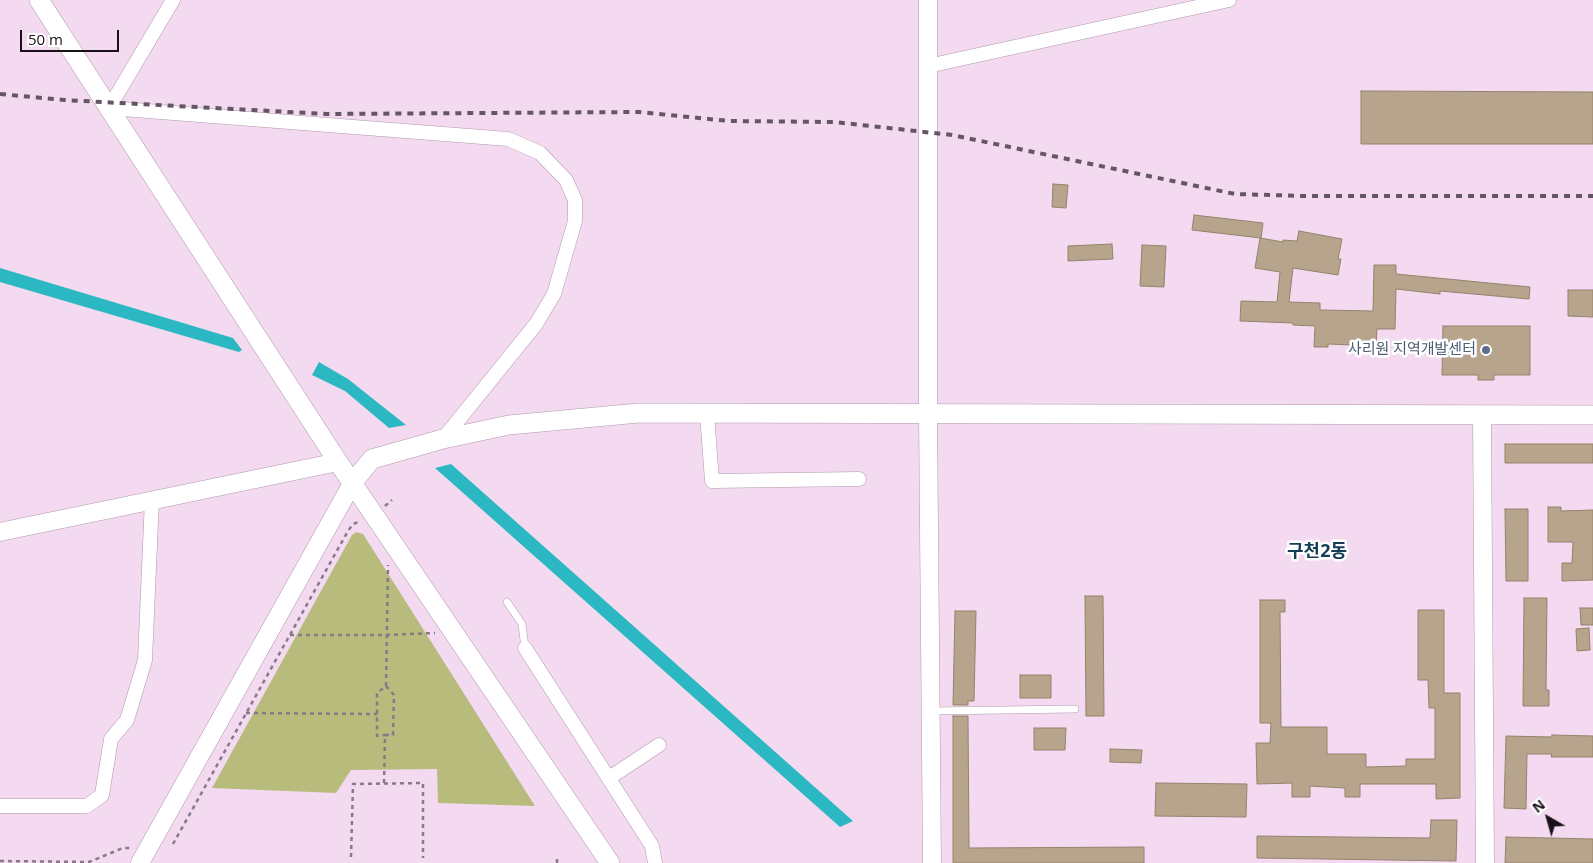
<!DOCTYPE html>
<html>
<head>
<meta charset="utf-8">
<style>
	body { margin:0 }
	#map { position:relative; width:1593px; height:863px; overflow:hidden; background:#f3daf0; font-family:"Open Sans",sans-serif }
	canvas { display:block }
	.north { position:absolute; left:1523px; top:793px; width:50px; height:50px; -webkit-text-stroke:4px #fff; paint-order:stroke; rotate:322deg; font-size:14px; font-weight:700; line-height:20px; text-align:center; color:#191118 }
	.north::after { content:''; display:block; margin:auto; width:18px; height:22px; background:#191118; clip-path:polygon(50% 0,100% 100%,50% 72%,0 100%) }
	.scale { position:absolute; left:20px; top:30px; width:99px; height:22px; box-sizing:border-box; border:2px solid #191118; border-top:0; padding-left:6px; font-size:15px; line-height:18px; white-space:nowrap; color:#191118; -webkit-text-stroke:4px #fff; paint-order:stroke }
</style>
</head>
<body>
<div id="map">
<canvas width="1593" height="863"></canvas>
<div class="north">N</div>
<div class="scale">50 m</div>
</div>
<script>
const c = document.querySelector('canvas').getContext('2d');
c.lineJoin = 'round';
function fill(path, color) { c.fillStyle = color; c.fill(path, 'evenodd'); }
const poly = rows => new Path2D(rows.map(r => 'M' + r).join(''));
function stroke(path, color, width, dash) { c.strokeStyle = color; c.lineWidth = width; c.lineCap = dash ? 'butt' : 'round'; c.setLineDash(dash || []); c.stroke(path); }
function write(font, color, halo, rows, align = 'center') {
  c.font = font + ' "Open Sans","Noto Sans KR",sans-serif'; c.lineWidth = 5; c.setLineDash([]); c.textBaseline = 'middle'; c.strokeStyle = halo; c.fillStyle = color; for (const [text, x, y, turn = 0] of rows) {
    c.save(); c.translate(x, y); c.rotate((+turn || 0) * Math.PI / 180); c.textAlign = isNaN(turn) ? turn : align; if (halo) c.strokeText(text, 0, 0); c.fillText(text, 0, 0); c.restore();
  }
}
fill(poly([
	[356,532,363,534,535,806,438,803,437,769,351,770,336,793,212,788,352,535]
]), '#b7bb7b');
fill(poly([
	[0,268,233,338,242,350,239,352,0,282],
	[319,362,348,379,406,425,389,428,345,391,312,375],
	[451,464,853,821,840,827,435,468]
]), '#2cb8c2');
const building = poly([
	[1361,91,1593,92,1593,144,1361,144,1361,91],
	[1053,184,1068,185,1066,208,1052,207,1053,184],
	[1194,215,1263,223,1261,238,1192,230,1194,215],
	[1299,231,1342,239,1338,259,1341,259,1338,275,1293,268,1289,302,1320,303,1320,310,1373,311,1374,265,1396,265,1396,274,1530,287,1529,299,1440,291,1440,294,1396,289,1395,329,1377,329,1376,346,1328,344,1328,347,1314,347,1315,326,1293,325,1293,323,1240,321,1241,301,1277,302,1280,272,1255,268,1260,238,1283,242,1283,240,1297,241,1299,231],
	[1112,244,1113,259,1068,261,1068,246,1112,244],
	[1142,245,1166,246,1164,287,1140,286,1142,245],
	[1568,290,1593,290,1593,317,1568,316,1568,290],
	[1443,326,1530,326,1530,375,1494,375,1494,380,1478,380,1478,375,1442,375,1443,326],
	[1505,444,1593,444,1593,463,1505,463,1505,444],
	[1548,507,1561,507,1561,511,1593,510,1593,580,1562,581,1562,563,1572,563,1573,542,1548,542,1548,507],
	[1505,509,1528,509,1528,581,1506,581,1505,509],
	[1085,596,1103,596,1104,716,1086,716,1085,596],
	[1524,598,1547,598,1546,690,1549,690,1549,706,1523,706,1524,598],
	[1260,600,1285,600,1285,612,1280,612,1281,727,1327,727,1327,754,1366,754,1366,767,1406,766,1406,759,1435,759,1435,708,1429,708,1428,680,1418,680,1418,610,1444,610,1444,693,1460,693,1460,798,1436,799,1436,784,1360,784,1360,797,1345,797,1345,788,1310,786,1310,797,1292,797,1292,783,1257,784,1256,743,1270,743,1271,723,1260,723,1260,600],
	[1580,608,1593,608,1593,625,1581,625,1580,608],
	[955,611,976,611,974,701,968,701,968,705,953,705,955,611],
	[1589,628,1590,650,1577,651,1576,629,1589,628],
	[1020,675,1051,675,1051,698,1020,698,1020,675],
	[953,716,968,716,969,848,1144,847,1144,863,953,863,953,716],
	[1034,728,1066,728,1065,750,1034,750,1034,728],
	[1552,735,1593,736,1593,757,1551,757,1552,754,1527,754,1526,809,1504,808,1506,736,1552,737,1552,735],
	[1110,749,1142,750,1141,763,1110,762,1110,749],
	[1156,783,1247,784,1246,817,1155,816,1156,783],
	[1431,820,1457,820,1456,861,1257,858,1257,836,1430,838,1431,820],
	[1506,837,1593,839,1593,863,1505,863,1506,837]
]);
fill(building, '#b7a48d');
stroke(building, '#94826b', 1);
const service = poly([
	[507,602,522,624,525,648],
	[931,711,1075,709]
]);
const minor = poly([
	[173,0,109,108,508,139,540,153,566,180,575,200,575,221,554,294,536,324,443,439],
	[928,66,1229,0],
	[707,414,712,481,859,479],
	[525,648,652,846,655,863],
	[609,778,659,745],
	[0,806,87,806,102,795,111,739,127,720,145,660,152,499]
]);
const tertiary = poly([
	[928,0,928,415,932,863],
	[1482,415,1485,863],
	[0,532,338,462],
	[140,863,353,482]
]);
const secondary = poly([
	[39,0,338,462,610,863],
	[353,482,372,459,443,439,509,425,639,413,1593,415]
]);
stroke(service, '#af98ad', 8);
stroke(minor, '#af98ad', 15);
stroke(tertiary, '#af98ad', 19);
stroke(secondary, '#af98ad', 20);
stroke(poly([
	[385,506,392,500],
	[290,635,386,635,435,633],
	[386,686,388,565],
	[246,713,377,714],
	[384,783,385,735,393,735,394,695,386,686,377,693,377,736,385,735],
	[173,844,348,531,353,524,361,521],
	[351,857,353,784,423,783,423,858],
	[0,861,89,862,123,848,133,848],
	[557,863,557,858]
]), '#897887', 2.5, [4, 4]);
stroke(service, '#fff', 7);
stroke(minor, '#fff', 14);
stroke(tertiary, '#fff', 18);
stroke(secondary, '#fff', 19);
stroke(poly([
	[0,94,64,100,327,114,639,112,729,121,834,122,952,135,1235,194,1304,196,1593,196]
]), '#645662', 4, [6, 6]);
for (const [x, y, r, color] of [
	[1486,350,5,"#5c6f8a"]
]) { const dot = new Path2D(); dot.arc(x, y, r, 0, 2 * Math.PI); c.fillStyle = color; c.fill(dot); stroke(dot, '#fff', 2); }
write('15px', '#4e5e75', '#fff', [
	["사리원 지역개발센터",1476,350]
], 'right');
write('bold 18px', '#153e55', '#fff', [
	["구천2동",1317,552]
]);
</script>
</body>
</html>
